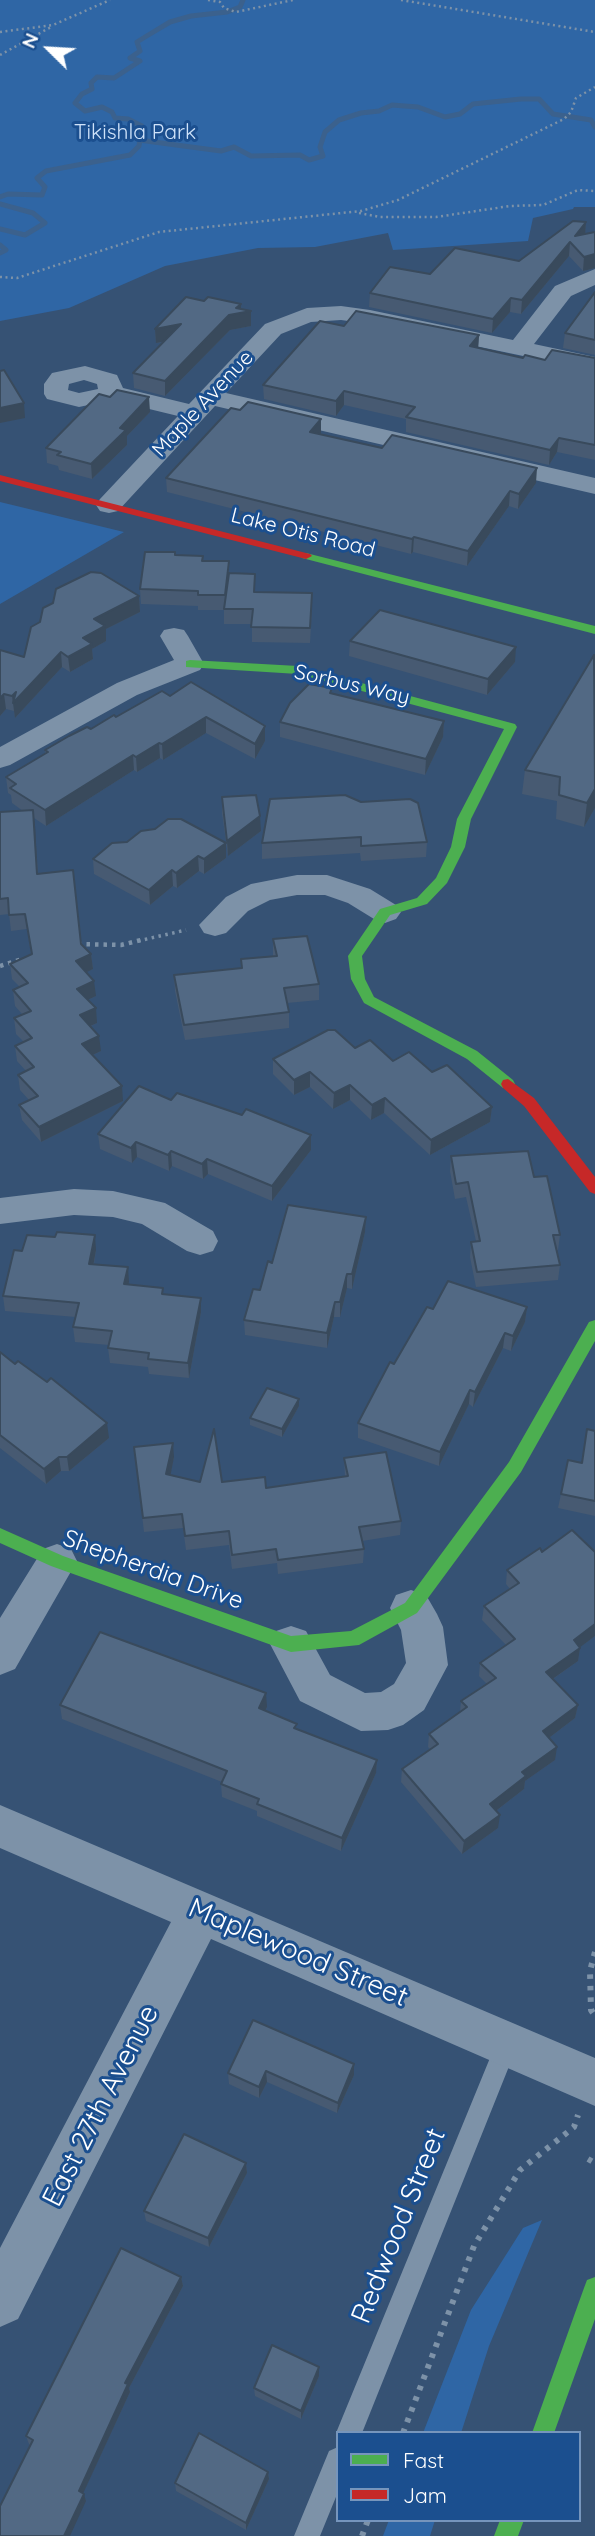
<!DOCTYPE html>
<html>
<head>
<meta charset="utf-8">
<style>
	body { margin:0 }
	#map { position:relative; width:595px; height:2536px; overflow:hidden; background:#365274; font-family:Quicksand,sans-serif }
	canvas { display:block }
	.legend { position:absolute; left:336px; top:2431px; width:245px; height:91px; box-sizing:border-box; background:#1b4f8f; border:2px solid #7695bc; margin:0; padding:9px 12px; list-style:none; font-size:21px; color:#fff }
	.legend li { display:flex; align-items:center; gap:14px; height:35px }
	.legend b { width:35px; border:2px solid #7695bc }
	.north { position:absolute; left:14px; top:14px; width:70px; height:70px; -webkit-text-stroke:5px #1b4f8f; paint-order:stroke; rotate:294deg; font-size:19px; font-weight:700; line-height:28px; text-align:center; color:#fff }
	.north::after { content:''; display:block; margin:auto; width:24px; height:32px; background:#fff; clip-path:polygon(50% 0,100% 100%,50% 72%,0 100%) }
</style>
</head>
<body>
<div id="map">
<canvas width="595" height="2536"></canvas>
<ul class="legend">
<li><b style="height:9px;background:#4caf50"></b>Fast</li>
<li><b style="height:9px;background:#c62828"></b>Jam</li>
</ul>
<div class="north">N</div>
</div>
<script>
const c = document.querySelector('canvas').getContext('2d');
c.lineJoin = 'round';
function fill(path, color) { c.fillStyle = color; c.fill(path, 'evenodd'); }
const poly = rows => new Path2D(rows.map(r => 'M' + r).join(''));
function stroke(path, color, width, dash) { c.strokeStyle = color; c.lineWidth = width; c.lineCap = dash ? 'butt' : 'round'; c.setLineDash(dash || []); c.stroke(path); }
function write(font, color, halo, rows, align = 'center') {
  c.font = font + ' Quicksand,sans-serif'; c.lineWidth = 6; c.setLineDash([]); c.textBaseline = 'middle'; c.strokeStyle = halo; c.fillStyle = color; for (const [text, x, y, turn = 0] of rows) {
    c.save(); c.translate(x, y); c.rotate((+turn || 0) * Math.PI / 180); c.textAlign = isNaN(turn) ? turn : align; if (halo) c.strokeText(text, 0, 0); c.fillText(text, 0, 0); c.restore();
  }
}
fill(poly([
	[0,0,595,0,595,207,574,207,573,209,533,218,528,241,393,250,388,233,315,247,258,248,165,266,69,308,0,321],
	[0,502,124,532,0,604],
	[542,2220,489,2346,461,2433,423,2433,471,2310,523,2228],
	[389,2520,435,2520,430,2536,383,2536]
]), '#2f66a5');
stroke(poly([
	[139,140,221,151,234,147,251,156,300,155,309,160,323,156,320,147,325,132,339,120,361,113,379,111,392,105,418,107,445,117,460,114,473,104,521,99,539,99,553,114,591,120,595,127],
	[0,197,8,194,42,195,45,187,37,178,46,171,130,155,139,146,142,126,128,119,115,118,112,112,102,107,85,111,75,103,82,94,92,89,91,83,97,77,114,78,140,61,130,58,140,51,137,42,145,37,170,22,191,16,227,12,240,7,243,0],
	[0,204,33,213,45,223,25,235,0,229],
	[0,245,6,250,0,253]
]), '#3b618d', 5);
stroke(poly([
	[208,0,220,2,224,8,236,12,293,0],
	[401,0,595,32],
	[0,32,53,25,110,0],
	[0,55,51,27],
	[359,213,380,217,436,217,510,206,543,205,578,190,595,191],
	[0,277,17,278,159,232,361,211,398,200,564,119,571,112,576,98,595,87]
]), '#7d92a8', 2.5, [2, 3.5]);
stroke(poly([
	[138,941,186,930]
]), '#7d92a8', 3.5, [2.5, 4.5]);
stroke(poly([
	[78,944,121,945,145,939],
	[0,966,22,959]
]), '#7d92a8', 4.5, [3.5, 5]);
stroke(poly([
	[595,1952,590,1971,591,2010,595,2016],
	[588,2159,595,2163],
	[403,2433,474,2246,520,2170,574,2127,578,2115],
	[362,2536,368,2520]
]), '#7d92a8', 6, [4.5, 7]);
fill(poly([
	[507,2033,515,2036,518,2044,362,2433,338,2433,338,2436,336,2433,499,2036,507,2033],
	[338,2447,338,2492,320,2536,294,2536,329,2451,338,2447]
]), '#7d92a8');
fill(poly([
	[595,269,595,285,571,296,534,344,595,357,595,371,370,324,341,320,311,322,281,334,226,393,595,478,595,494,215,406,118,511,109,513,100,511,96,505,100,499,178,416,112,400,79,407,47,399,44,394,44,384,52,373,85,366,117,375,123,388,189,404,265,324,307,308,341,306,370,310,513,340,555,286,595,269],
	[84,380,97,384,98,389,79,393,68,390,69,384,84,380],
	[174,628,184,630,188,636,204,664,200,670,137,695,10,765,0,768,0,747,117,683,174,660,160,636,164,630,174,628],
	[297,875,327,875,370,889,396,905,401,912,396,919,385,923,374,919,348,903,325,895,297,895,270,900,248,911,226,933,215,936,204,933,199,925,226,897,251,884,297,875],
	[74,1189,113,1191,165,1203,213,1231,218,1241,213,1251,200,1255,187,1251,142,1224,113,1217,74,1215,0,1224,0,1198,74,1189],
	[57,1544,71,1549,77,1561,15,1669,0,1675,0,1618,43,1549,57,1544],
	[411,1590,426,1595,437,1614,443,1627,448,1665,424,1710,403,1725,388,1730,361,1731,300,1701,270,1644,276,1631,291,1626,306,1631,330,1675,365,1693,381,1692,394,1684,406,1663,401,1630,390,1608,396,1595,411,1590],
	[0,1805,595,2058,595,2106,211,1939,18,2319,0,2327,0,2248,171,1922,0,1848,0,1805]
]), '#7d92a8');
fill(poly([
	[306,553,595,626,595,634,302,558,300,556,306,553],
	[190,660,298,666,515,724,517,727,471,819,465,847,447,883,427,904,390,915,362,956,365,979,374,997,477,1051,513,1080,515,1084,513,1088,503,1088,467,1059,364,1003,351,979,348,956,380,909,417,898,436,878,451,847,457,819,504,729,298,674,186,667,186,661,190,660],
	[595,1320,595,1341,521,1472,417,1613,359,1645,291,1652,51,1566,0,1543,0,1528,63,1556,291,1636,351,1631,405,1603,509,1462,589,1322,595,1320],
	[595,2277,595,2319,554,2433,532,2433,584,2288,587,2280,595,2277],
	[500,2520,524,2520,518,2536,494,2536,500,2520]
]), '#4caf50');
fill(poly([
	[0,475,310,554,312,556,306,559,0,481,0,475],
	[508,1079,534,1098,595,1177,595,1194,590,1192,524,1106,503,1088,501,1084,503,1080,508,1079]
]), '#c62828');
fill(poly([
	[586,222,585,234,595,232,595,268,583,271,569,256,521,314,510,312,492,333,369,307,370,293,430,274,519,261],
	[595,292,595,355,563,348,565,333],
	[204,301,241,304,241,309,251,326,230,330,165,396,134,388,133,373,164,342,156,343,155,329],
	[344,326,479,335,478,348,523,358,545,360,595,358,595,460,557,452,549,465,406,432,406,419,344,405,336,416,264,399,263,385],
	[240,410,321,419,320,434,536,483,518,509,509,506,467,566,413,552,411,554,167,492,166,478],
	[150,412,127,436,127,445,92,479,59,470,58,466,47,463,46,448],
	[203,561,229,561,229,573,255,592,312,608,310,643,252,642,252,624,224,624,224,610,198,610,198,606,141,604,140,589],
	[139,596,140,612,106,629,106,641,92,649,93,659,70,672,62,667,15,718,14,711,6,709,0,716,0,650,24,657],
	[350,641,515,662,487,695,349,656],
	[595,655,595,808,584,827,556,819,557,801,522,794,525,770],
	[332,694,444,721,443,737,425,775,280,737,280,722],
	[170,696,265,726,265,741,255,759,206,733,163,760,160,758,137,772,134,770,46,826,34,818,38,873,81,944,91,954,93,969,86,972,96,996,88,1000,97,1023,91,1026,101,1051,93,1055,123,1101,41,1142,22,1120,19,1105,29,1100,20,1090,18,1075,26,1071,17,1061,15,1046,24,1042,16,1034,14,1018,22,1014,15,1006,13,990,20,987,12,979,10,964,31,954,27,929,11,931,9,914,0,915,0,812,23,811,12,803,11,795,8,793,6,777,45,754,45,750,116,717],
	[222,797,261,831,228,856,222,813],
	[270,799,427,842,426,857,361,861,360,853,262,859,262,843],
	[226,843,226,858,204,874,199,871,177,888,173,886,150,905,94,874,93,859],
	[273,939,319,984,319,1000,287,1003,289,1012,289,1028,185,1040,175,991,174,975,241,968,241,959,273,956],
	[355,1048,432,1072,492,1107,490,1122,430,1155,384,1113,371,1120,350,1100,333,1109,310,1087,294,1095,273,1074,273,1059],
	[171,1100,311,1150,272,1201,208,1174,203,1179,172,1166,169,1171,137,1157,132,1163,100,1149,98,1134],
	[451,1156,534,1177,560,1235,558,1250,557,1250,560,1265,558,1280,476,1287,470,1257,471,1242,476,1241,466,1197,455,1199,450,1171],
	[366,1217,365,1232,352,1289,347,1288,340,1317,334,1317,327,1348,245,1335,244,1320,260,1290,272,1263],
	[96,1250,94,1264,129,1282,128,1285,163,1294,201,1312,189,1378,149,1374,148,1367,110,1363,108,1348,109,1345,75,1342,73,1327,76,1317,5,1311,3,1296,22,1251],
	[527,1307,525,1322,511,1351,503,1348,473,1407,469,1404,439,1466,358,1438,358,1423,394,1364,433,1309],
	[0,1352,109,1438,69,1471,61,1471,46,1484,0,1448],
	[299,1406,282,1437,250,1425,250,1418],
	[595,1431,595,1516,558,1508,561,1494,582,1463],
	[134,1447,174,1457,170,1475,200,1482,222,1482,266,1488,345,1477,344,1458,401,1521,400,1535,362,1541,364,1549,363,1563,278,1574,277,1563,232,1569,229,1545,186,1550,183,1528,144,1532],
	[542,1552,595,1552,595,1636,580,1647,578,1661,553,1679,578,1705,575,1718,549,1738,555,1760,525,1781,524,1789,496,1811,498,1828,462,1854,401,1782,402,1769,430,1749,428,1747,429,1734,460,1712,461,1701,487,1684,479,1676,480,1663,506,1645,482,1620,484,1606,510,1589,506,1584,507,1570],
	[60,1705,267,1707,265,1711,297,1729,377,1760,376,1773,341,1851,257,1816,257,1811,222,1797,221,1784,222,1782,62,1719],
	[354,2064,354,2075,337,2113,267,2082,259,2098,229,2084,228,2073],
	[246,2163,247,2173,209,2247,146,2221,144,2211],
	[181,2277,183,2286,129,2388,130,2392,83,2493,86,2501,29,2444,26,2436],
	[319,2376,301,2419,255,2396,254,2388],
	[268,2472,269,2479,246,2530,176,2491,175,2483]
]), '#475a72');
fill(poly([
	[586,222,585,236,575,236],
	[570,242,569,256,521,314,522,300],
	[595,254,595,268,583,271,584,257],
	[511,298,510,312,492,333,493,319],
	[241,304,241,313,251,311,251,326,230,330,165,396,165,381],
	[181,324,182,338,156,343,155,329],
	[479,335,478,349,470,346],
	[344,391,344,405,336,416,336,401],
	[149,397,150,412,127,436,127,445,92,479,91,464,120,428],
	[24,403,25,418,0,423,0,408],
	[321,419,321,433,310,447,310,432],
	[559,438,557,452,549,465,550,450],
	[537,468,536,483,518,509,519,494],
	[510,491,509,506,467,566,468,551],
	[414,537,413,552,411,554,412,539],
	[139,596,140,612,106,629,106,641,92,649,93,659,70,672,68,657,83,638,94,619],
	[516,647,515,662,487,695,488,679],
	[61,652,62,667,15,718,12,696],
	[4,694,6,709,0,716,0,698],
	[206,717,206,733,163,760,162,744],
	[444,721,443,737,425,775,426,759],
	[265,726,265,741,255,759,255,744],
	[159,743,160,758,137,772,136,757],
	[133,755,134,770,46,826,45,810],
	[595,789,595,808,584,827,587,803],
	[33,810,35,825,38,889,37,874],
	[260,816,261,831,228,856,227,841],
	[226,843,226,858,204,874,204,859],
	[198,856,199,871,177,888,176,873],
	[172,870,173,886,150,905,149,890],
	[91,954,93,969,77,977,76,961],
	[94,981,96,996,79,1004,77,989],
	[96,1008,97,1023,81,1030,80,1015],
	[99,1036,101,1051,84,1059,82,1044],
	[310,1072,310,1087,294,1095,294,1080],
	[350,1085,350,1100,333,1109,334,1093],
	[122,1086,123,1101,41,1142,39,1127],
	[385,1098,384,1113,371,1120,372,1105],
	[492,1107,490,1122,430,1155,431,1140],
	[311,1135,311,1150,272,1201,272,1186],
	[136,1142,137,1157,132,1163,131,1148],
	[171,1151,172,1166,169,1171,168,1155],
	[207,1159,208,1174,203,1179,202,1164],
	[366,1217,365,1232,352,1289,352,1274],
	[95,1235,96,1250,91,1278,89,1264],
	[128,1267,129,1282,125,1299,124,1284],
	[347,1274,347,1288,340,1317,340,1302],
	[201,1298,201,1312,189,1378,188,1363],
	[335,1302,334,1317,327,1348,327,1333],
	[527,1307,525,1322,511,1351,513,1336],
	[505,1333,503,1348,473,1407,475,1392],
	[470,1390,469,1404,439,1466,440,1452],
	[299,1399,299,1406,282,1437,282,1429],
	[107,1423,109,1438,69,1471,67,1457],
	[173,1443,174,1457,168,1488,166,1474],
	[59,1457,61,1471,46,1484,44,1469],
	[595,1624,595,1636,571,1654,574,1640],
	[580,1648,578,1661,544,1685,546,1672],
	[266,1693,267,1707,259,1722,259,1708],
	[578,1705,575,1718,541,1744,543,1731],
	[557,1747,555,1760,525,1781,524,1789,488,1817,490,1804,522,1772],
	[377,1760,376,1773,341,1851,342,1838],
	[500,1815,498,1828,462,1854,464,1841],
	[354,2064,354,2075,337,2113,338,2103],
	[266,2071,267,2082,259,2098,259,2087],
	[246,2163,247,2173,209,2247,208,2238],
	[181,2277,183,2286,129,2388,130,2392,81,2498,79,2491,125,2383],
	[319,2367,319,2376,301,2419,301,2411],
	[268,2472,269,2479,246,2530,246,2523],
	[84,2494,86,2501,70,2536,64,2536]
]), '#394a5c');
const building = poly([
	[573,221,586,222,575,236,595,232,595,254,584,257,570,242,522,300,511,298,493,319,370,293,390,267,430,274,455,248,519,261,573,221],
	[595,292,595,340,565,333,595,292],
	[186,297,204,301,208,297,241,304,236,308,251,311,229,315,165,381,133,373,181,324,155,329,186,297],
	[356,311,479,335,470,346,523,358,525,355,545,360,552,350,595,358,595,445,559,438,550,450,406,417,415,407,344,391,336,401,263,385,320,321,344,326,356,311],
	[4,370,24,403,0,408,0,371,4,370],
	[117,390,149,397,120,428,126,430,91,464,57,455,61,452,46,448,99,394,110,397,117,390],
	[248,402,321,419,310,432,382,448,392,435,537,468,519,494,510,491,468,551,414,537,412,539,166,478,231,408,240,410,248,402],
	[145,552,175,552,175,555,203,556,202,561,229,561,225,595,198,595,198,591,140,589,145,552],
	[91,572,101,573,139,596,94,619,105,626,83,638,92,644,68,657,61,652,13,703,16,692,12,696,4,694,0,698,0,650,24,657,31,627,40,622,43,608,53,603,56,589,91,572],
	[229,573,255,574,254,592,312,593,310,628,251,627,253,609,224,609,229,573],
	[380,610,516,647,488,679,350,641,380,610],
	[594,655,595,789,587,803,559,795,560,777,525,770,594,655],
	[191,682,265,726,255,744,206,717,162,744,159,743,136,757,133,755,45,810,10,788,16,784,6,777,48,752,45,750,69,736,87,727,91,729,114,715,116,717,162,691,170,696,191,682],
	[309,684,332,688,330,693,444,721,426,759,280,722,290,703,309,684],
	[256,795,260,816,227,841,222,797,256,795],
	[345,795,361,802,410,799,418,803,427,842,361,846,361,837,262,843,270,799,345,795],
	[33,810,37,874,73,870,81,944,91,954,76,961,94,981,77,989,96,1008,80,1015,99,1036,82,1044,122,1086,39,1127,19,1105,38,1096,18,1075,34,1067,15,1046,32,1038,14,1018,31,1011,13,990,28,983,10,964,32,954,25,914,9,915,8,898,0,899,0,812,33,810],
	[168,819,181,819,226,843,204,859,198,856,176,873,172,870,149,890,93,859,112,843,127,842,141,831,155,829,168,819],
	[307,936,319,984,284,988,289,1012,184,1025,174,975,242,968,241,959,277,956,273,939,307,936],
	[328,1030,335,1030,355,1048,370,1040,393,1061,409,1052,432,1072,447,1065,492,1107,431,1140,385,1098,372,1105,350,1085,334,1093,310,1072,294,1080,273,1059,328,1030],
	[139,1086,171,1100,177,1093,242,1115,246,1109,311,1135,272,1186,207,1159,202,1164,171,1151,168,1155,136,1142,131,1148,98,1134,139,1086],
	[528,1151,534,1177,547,1176,560,1235,553,1235,560,1265,477,1272,471,1242,480,1241,468,1182,456,1184,451,1156,528,1151],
	[288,1205,366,1217,352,1274,347,1274,340,1302,335,1302,327,1333,244,1320,253,1289,260,1290,268,1261,272,1263,288,1205],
	[57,1232,95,1235,89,1264,128,1267,124,1284,163,1288,162,1294,201,1298,188,1363,148,1359,149,1353,108,1348,112,1331,73,1327,79,1303,3,1296,14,1250,22,1251,27,1235,55,1237,57,1232],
	[448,1281,527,1307,513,1336,505,1333,475,1392,470,1390,440,1452,358,1423,390,1362,394,1364,427,1307,433,1309,448,1281],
	[0,1352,15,1364,18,1361,47,1382,51,1378,107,1423,67,1457,59,1457,44,1469,0,1435,0,1352],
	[267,1388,299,1399,282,1429,250,1418,267,1388],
	[214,1429,222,1482,265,1477,266,1488,348,1476,344,1458,386,1452,401,1521,359,1527,364,1549,278,1560,276,1549,232,1555,229,1531,185,1536,182,1514,143,1518,134,1447,173,1443,166,1474,200,1482,214,1429],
	[587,1429,595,1431,595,1501,561,1494,568,1460,582,1463,587,1429],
	[572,1530,595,1552,595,1624,574,1640,580,1648,546,1672,578,1705,543,1731,557,1747,522,1772,526,1776,490,1804,500,1815,464,1841,402,1769,438,1744,429,1734,467,1707,461,1701,496,1678,480,1663,515,1639,484,1606,519,1583,507,1570,540,1548,542,1552,572,1530],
	[100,1632,266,1693,259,1708,297,1724,294,1728,377,1760,342,1838,257,1804,259,1799,221,1784,227,1771,60,1705,100,1632],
	[253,2020,354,2064,338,2103,266,2071,259,2087,228,2073,253,2020],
	[184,2134,246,2163,208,2238,144,2211,184,2134],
	[121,2248,181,2277,125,2383,128,2384,79,2491,84,2494,64,2536,0,2536,0,2506,33,2440,26,2436,121,2248],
	[272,2345,319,2367,301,2411,254,2388,272,2345],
	[199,2433,268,2472,246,2523,175,2483,199,2433]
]);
fill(building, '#526984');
stroke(building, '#394a5c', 2);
write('21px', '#cfe3fa', '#1b4f8f', [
	["Tikishla Park",135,133]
]);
write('21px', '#fff', '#1b4f8f', [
	["Maple Avenue",203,404,-47],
	["Lake Otis Road",303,533,14],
	["Sorbus Way",352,685,13]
]);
write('24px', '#fff', '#1b4f8f', [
	["Shepherdia Drive",153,1570,20]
]);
write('28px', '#fff', '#1b4f8f', [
	["Maplewood Street",298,1953,23],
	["East 27th Avenue",101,2106,-63],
	["Redwood Street",399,2226,-68]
]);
</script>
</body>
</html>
